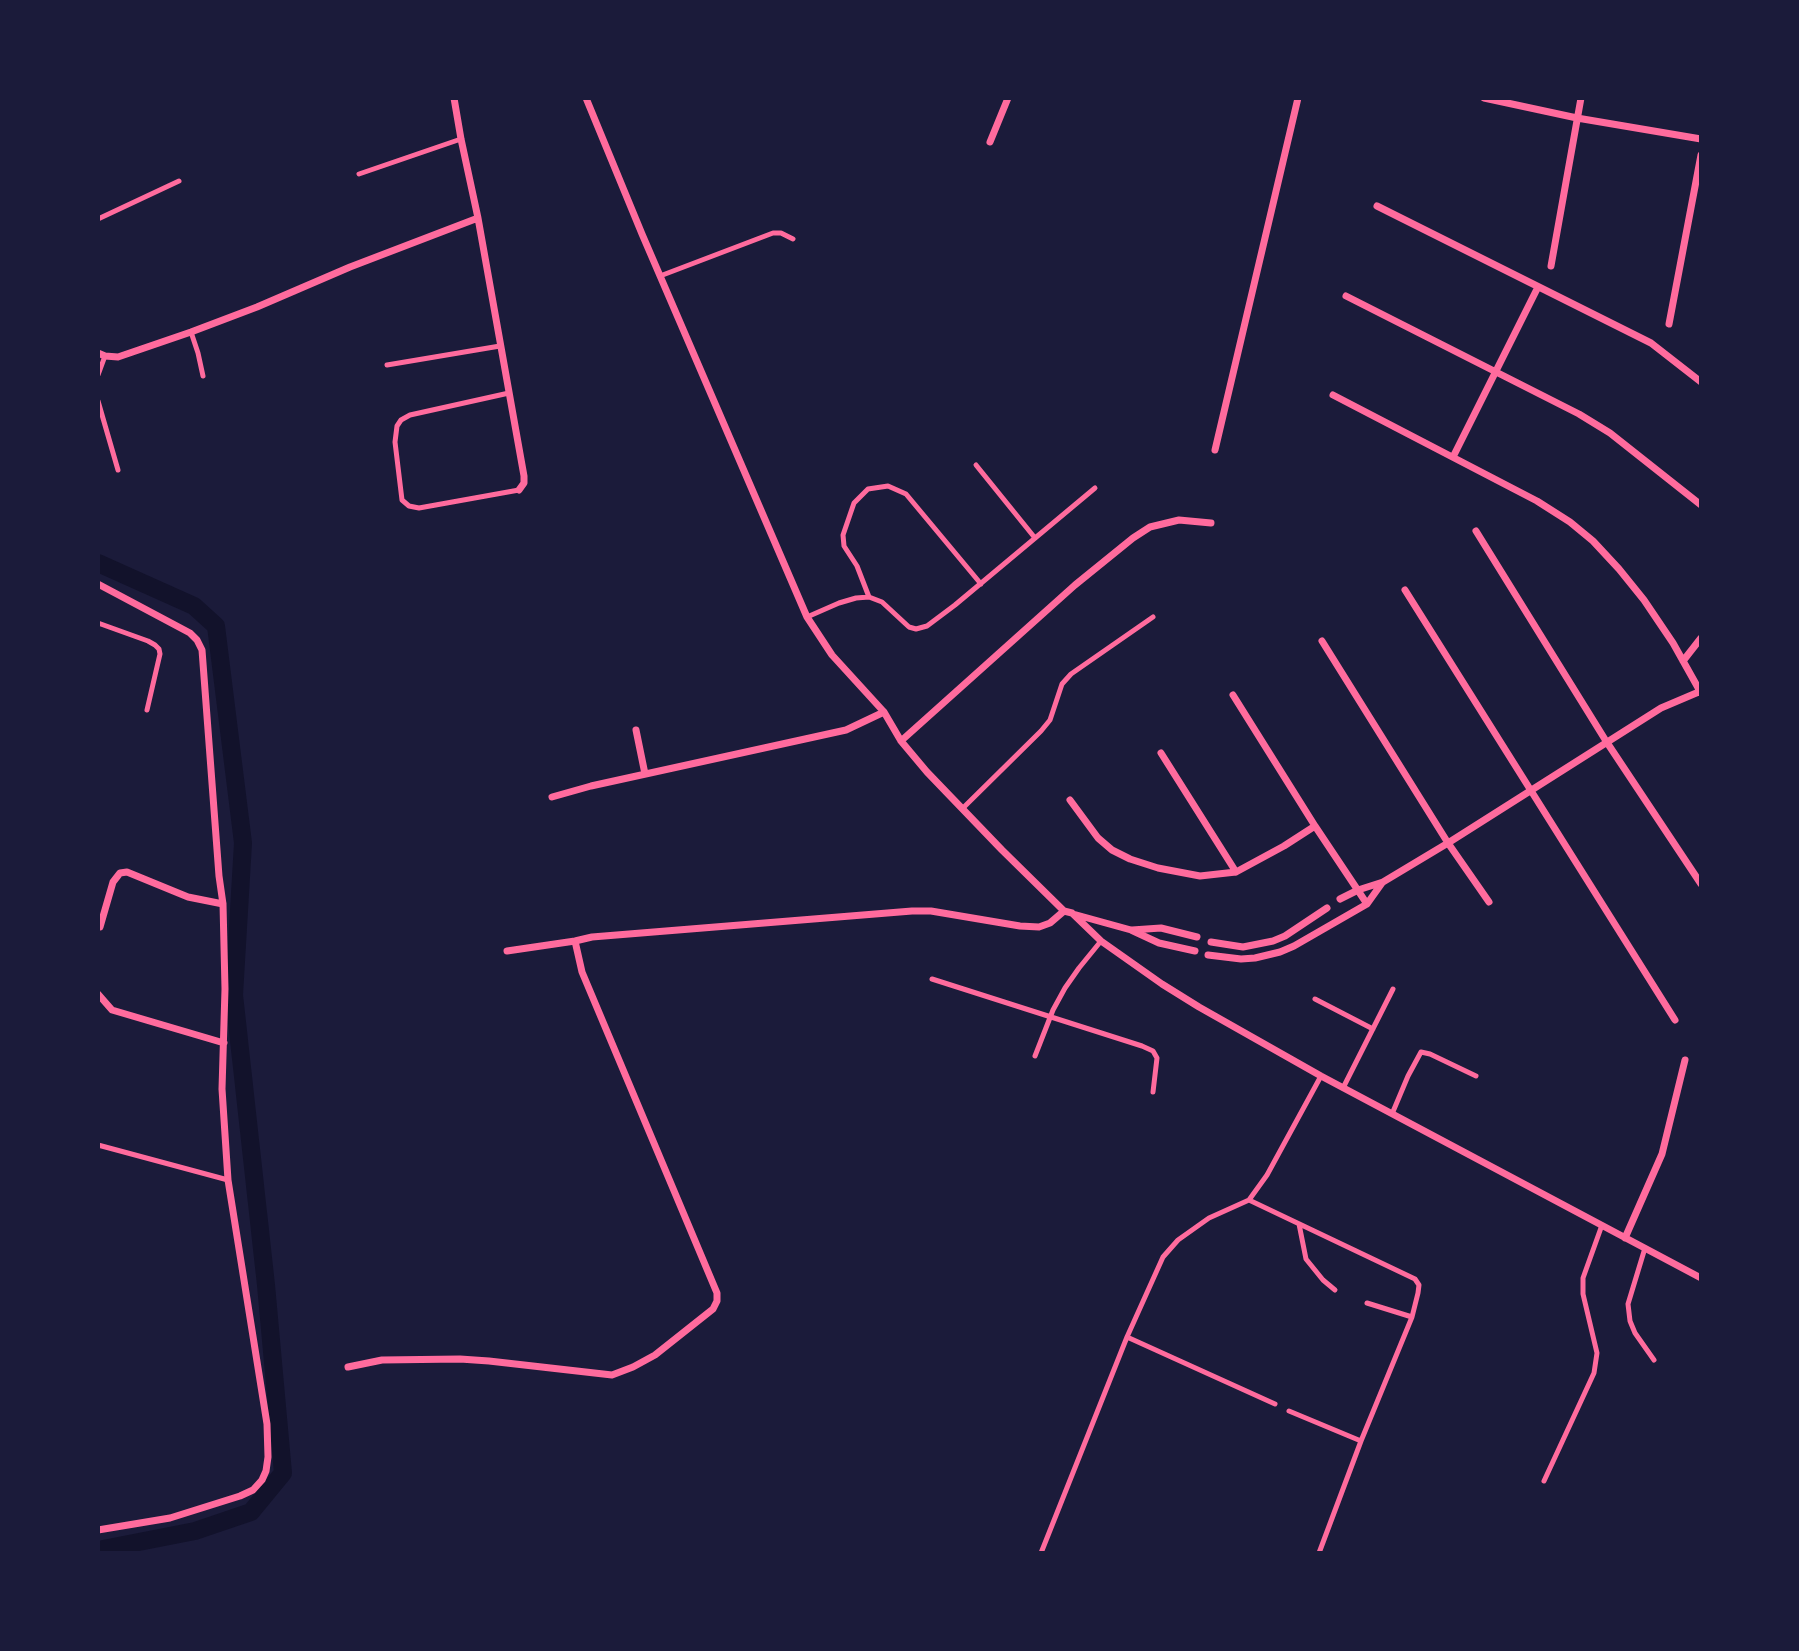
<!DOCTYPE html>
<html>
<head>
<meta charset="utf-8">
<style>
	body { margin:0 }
	#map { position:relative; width:1799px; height:1651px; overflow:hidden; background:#1b1b3a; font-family:Commissioner,sans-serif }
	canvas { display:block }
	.frame { position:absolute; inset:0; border:100px solid #1b1b3a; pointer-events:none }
</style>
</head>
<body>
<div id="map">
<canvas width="1799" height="1651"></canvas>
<div class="frame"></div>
</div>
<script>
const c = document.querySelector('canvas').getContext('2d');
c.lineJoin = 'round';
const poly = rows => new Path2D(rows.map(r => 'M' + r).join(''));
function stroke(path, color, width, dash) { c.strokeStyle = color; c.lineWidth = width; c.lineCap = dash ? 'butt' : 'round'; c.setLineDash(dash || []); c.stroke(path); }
stroke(poly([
	[98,563,194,606,216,626,243,843,234,995,266,1285,283,1473,251,1512,195,1531,103,1549,99,1553]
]), '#12122b', 18);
stroke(poly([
	[359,174,461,139],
	[98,219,179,181],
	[660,276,773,233,781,233,793,239],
	[191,332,198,353,203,376],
	[387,365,500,346],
	[98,375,105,356],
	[509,393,410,415,401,420,397,426,395,442,402,500,409,506,419,508,519,490],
	[98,401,118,470],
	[976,465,1035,538],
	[869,597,857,566,844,546,843,535,854,503,868,489,888,486,906,494,981,584],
	[807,617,839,603,856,598,869,597,882,602,909,627,916,629,927,626,955,605,1095,488],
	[98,623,148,641,155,645,159,649,160,654,147,710],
	[962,809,1041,731,1050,720,1062,684,1071,674,1153,617],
	[932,979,1142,1046,1153,1051,1157,1058,1153,1092],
	[1315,999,1373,1029],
	[1035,1056,1053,1010,1065,988,1079,968,1101,941],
	[1343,1088,1393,989],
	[1392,1114,1408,1076,1421,1052,1430,1054,1476,1076],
	[98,1145,228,1180],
	[1249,1200,1415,1279,1419,1285,1418,1293,1412,1317,1361,1441,1289,1411],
	[1299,1224,1306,1259,1323,1280,1335,1290],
	[1645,1248,1628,1304,1630,1321,1635,1333,1654,1360],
	[1367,1303,1412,1317],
	[1127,1337,1275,1404],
	[1544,1481,1594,1373,1597,1353,1583,1294,1583,1278,1602,1225],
	[1041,1553,1127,1337,1163,1257,1178,1240,1209,1218,1249,1200,1267,1175,1321,1076],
	[1319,1553,1361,1441]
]), '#ff6b9d', 5);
stroke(poly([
	[454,98,461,139,478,218,524,476,524,483,519,490],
	[586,98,642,234,807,617,832,655,884,712,901,741,927,772,1002,850,1064,911,1072,913,1101,941,1162,984,1199,1007,1321,1076,1701,1278],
	[1484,98,1577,118,1701,139],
	[990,142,1008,98],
	[1377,206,1651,343,1701,382],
	[1551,266,1581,98],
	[1346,296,1579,414,1610,433,1701,505],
	[1669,324,1701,155],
	[98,353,105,356,118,357,191,332,257,307,350,267,478,218],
	[1333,395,1537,501,1570,522,1593,541,1619,569,1644,600,1673,643,1701,693],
	[1215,450,1298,98],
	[1453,457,1538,287],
	[1476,531,1606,741,1701,884],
	[98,584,190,633,197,640,202,650,219,876,223,904,225,989,222,1089,228,1180,267,1424,268,1457,266,1471,262,1480,253,1490,240,1496,170,1518,98,1530],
	[1405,590,1675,1020],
	[1322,641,1448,843,1489,902],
	[1683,661,1701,638],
	[1233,695,1315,826,1367,904],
	[636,730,645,774],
	[901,741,1075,585,1133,538,1150,527,1179,520,1211,523],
	[1161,753,1236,872],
	[552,797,591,786,846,730,884,712],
	[1070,800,1098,838,1112,850,1130,859,1158,868,1200,876,1236,872,1284,846,1315,826],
	[1340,899,1358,890,1383,882,1448,843,1661,708,1701,691],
	[1073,914,1131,930,1159,943,1195,951],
	[100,927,113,882,120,873,127,872,188,897,223,904],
	[1132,930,1161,928,1197,937],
	[1211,942,1243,947,1273,941,1285,936,1327,908],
	[507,951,575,941,592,937,912,911,931,911,1020,926,1039,927,1050,923,1064,911],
	[1208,955,1241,959,1255,958,1280,952,1294,946,1367,904,1382,883],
	[98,994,112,1010,224,1043],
	[1625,1238,1662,1154,1685,1060],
	[348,1367,382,1360,460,1359,489,1361,612,1375,633,1367,655,1355,713,1309,717,1301,717,1293,582,972,575,941]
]), '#ff6b9d', 7);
</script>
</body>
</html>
